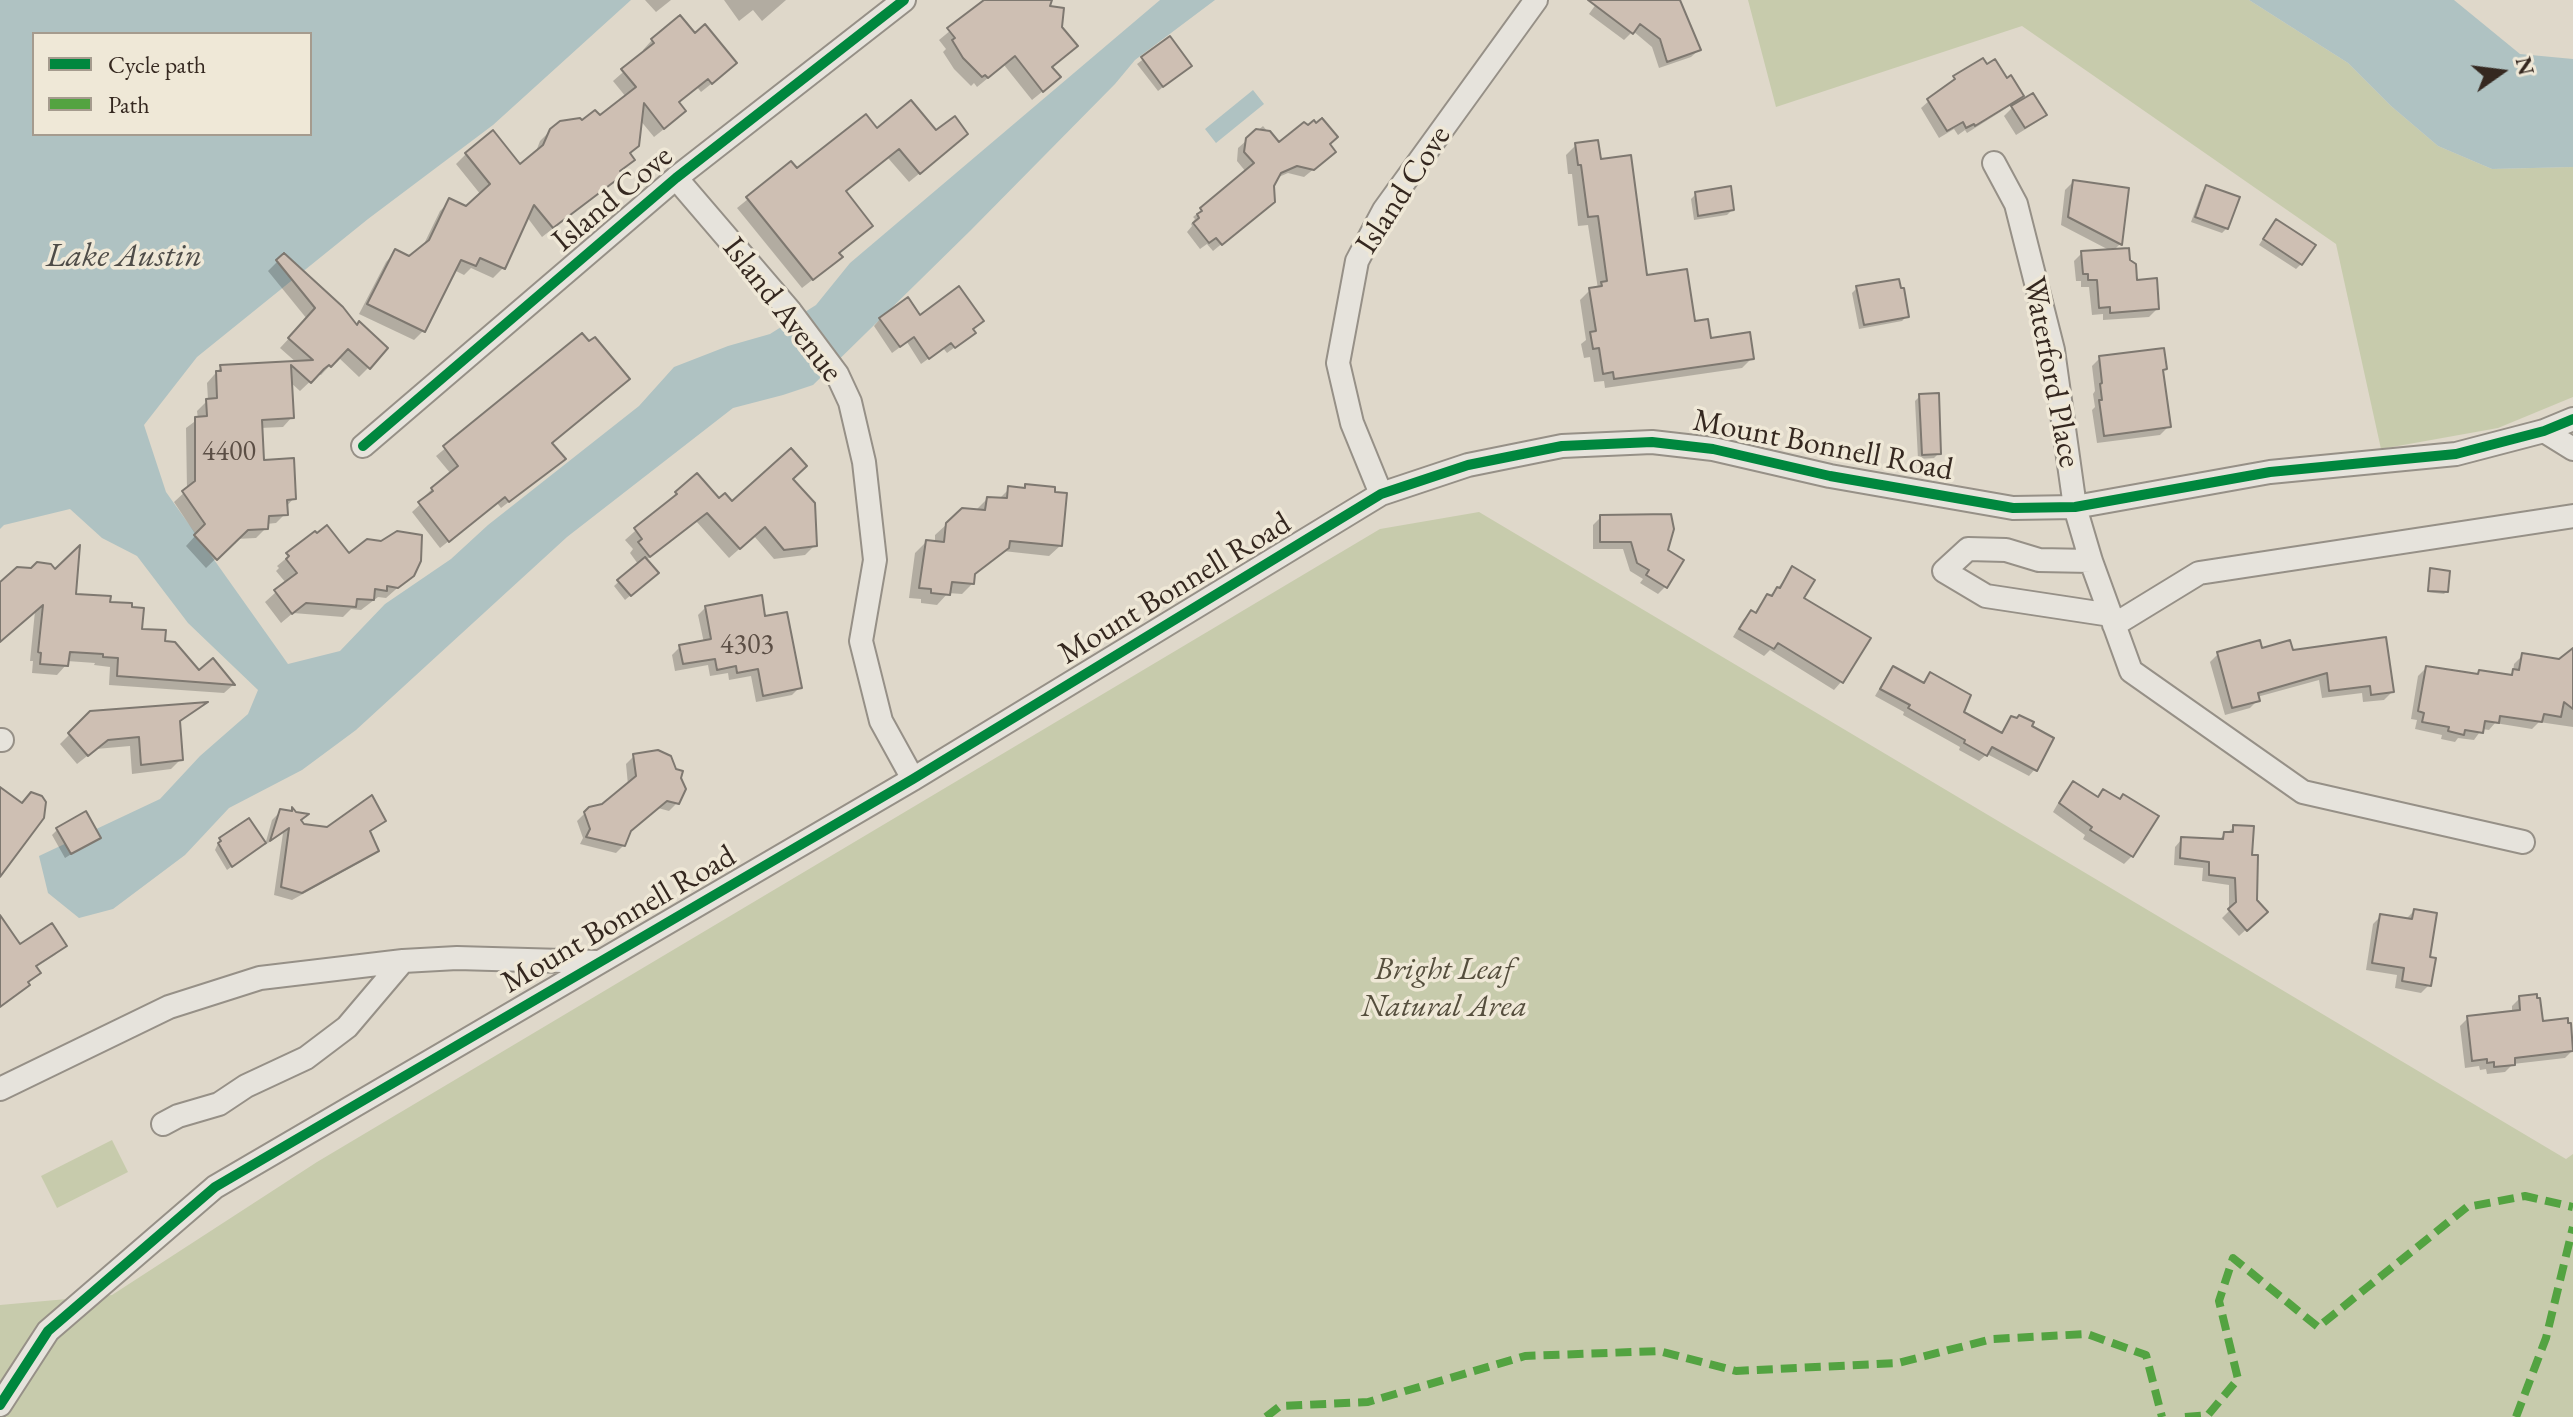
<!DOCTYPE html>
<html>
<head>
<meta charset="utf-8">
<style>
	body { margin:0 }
	#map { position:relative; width:2573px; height:1417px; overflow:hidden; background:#dfd8ca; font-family:"EB Garamond",serif }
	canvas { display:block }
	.legend { position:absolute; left:32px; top:32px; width:280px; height:104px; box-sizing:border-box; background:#efe8d7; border:2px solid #a59b8e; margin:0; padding:10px 14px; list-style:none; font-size:24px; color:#352820 }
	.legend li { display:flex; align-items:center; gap:16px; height:40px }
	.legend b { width:40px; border:2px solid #a59b8e }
	.north { position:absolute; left:2461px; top:32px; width:80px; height:80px; -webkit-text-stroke:6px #efe8d7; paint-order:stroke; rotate:76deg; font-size:22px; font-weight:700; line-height:32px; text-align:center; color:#352820 }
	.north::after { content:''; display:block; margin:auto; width:28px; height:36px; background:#352820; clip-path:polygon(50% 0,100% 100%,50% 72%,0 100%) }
</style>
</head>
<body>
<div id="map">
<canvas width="2573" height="1417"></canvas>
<ul class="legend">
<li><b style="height:10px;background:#00873e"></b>Cycle path</li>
<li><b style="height:10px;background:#53a341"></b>Path</li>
</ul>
<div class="north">N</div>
</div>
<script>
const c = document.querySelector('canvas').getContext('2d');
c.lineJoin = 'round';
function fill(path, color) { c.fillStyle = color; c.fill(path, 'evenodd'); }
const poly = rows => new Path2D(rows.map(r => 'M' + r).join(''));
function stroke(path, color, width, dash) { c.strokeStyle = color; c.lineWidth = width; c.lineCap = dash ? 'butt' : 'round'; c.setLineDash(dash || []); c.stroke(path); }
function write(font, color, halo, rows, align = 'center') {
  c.font = font + ' "EB Garamond",serif'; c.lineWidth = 7; c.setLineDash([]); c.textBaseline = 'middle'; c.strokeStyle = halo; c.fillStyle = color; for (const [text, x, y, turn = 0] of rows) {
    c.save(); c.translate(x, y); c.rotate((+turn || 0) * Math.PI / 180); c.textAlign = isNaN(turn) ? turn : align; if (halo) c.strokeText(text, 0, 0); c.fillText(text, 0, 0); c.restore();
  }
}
fill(poly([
	[1748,0,2249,0,2348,63,2391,106,2438,146,2492,169,2573,167,2573,397,2498,428,2381,449,2336,244,2022,26,1776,107],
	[1479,512,2566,1159,2573,1154,2573,1417,0,1417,0,1305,112,1295,317,1162,1380,529],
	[112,1140,128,1172,57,1208,41,1176]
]), '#c7cbac');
fill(poly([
	[0,0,631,0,493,125,368,219,197,357,144,425,166,492,288,664,340,651,385,604,451,559,488,525,639,406,674,367,728,346,770,334,816,305,850,263,1160,0,1215,0,1135,60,1115,84,971,230,813,385,783,395,733,408,567,537,356,730,302,770,229,808,185,855,113,909,79,918,48,893,39,856,160,799,200,756,248,714,258,690,188,623,137,556,102,538,70,509,4,525,0,529],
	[34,34,310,34,310,134,34,134],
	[2249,0,2454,0,2520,54,2573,59,2573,167,2492,169,2438,146,2391,106,2348,63],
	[1253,90,1264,104,1216,143,1205,129]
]), '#afc2c2');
fill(poly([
	[645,0,671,0,656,12],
	[724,0,786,0,762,21,753,10,739,21],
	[987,0,1049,0,1060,28,1048,87,1032,100,1004,65,977,87,974,83,971,86,954,69,943,52,946,49,939,40],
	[1599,0,1675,0,1699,50,1691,57,1659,68,1652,47,1633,31,1624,40,1589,14],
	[1170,39,1185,70,1158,91,1137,64],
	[652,40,725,73,701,92,697,87,677,103,674,121,654,137,640,120,628,154,610,184,542,237,527,217,503,268,493,278,471,268,464,275,454,270,424,330,414,340,359,314,386,262,395,252,409,258,422,248,440,211,450,201,466,208,481,195,456,164,466,154,519,167,535,154,540,141,551,130,600,118,626,97,613,81,645,53,643,50],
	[1955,78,2006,80,2021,96,2013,104,1967,133,1965,130,1958,135,1954,129,1939,138,1921,108],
	[2033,95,2044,114,2037,122,2016,135,2004,116,2012,108],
	[1263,126,1279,145,1328,145,1326,159,1304,177,1288,173,1274,179,1264,209,1213,251,1207,244,1200,249,1187,232,1192,226,1191,224,1195,219,1193,217,1246,172,1237,161,1238,148],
	[935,132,955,144,909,182,888,158,845,192,838,254,830,266,802,288,737,208,791,164,797,171],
	[1576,145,1599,161,1645,278,1709,341,1752,358,1742,368,1605,388,1604,381,1594,382,1590,357,1584,358,1581,344,1586,340,1580,300,1590,290,1598,289,1588,225,1578,226,1572,174,1568,174,1566,155],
	[2073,182,2127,189,2120,244,2113,251,2157,309,2149,317,2103,320,2103,314,2092,315,2089,287,2081,287,2081,281,2076,281,2074,261,2082,253,2111,251,2061,225,2065,190],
	[2207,187,2227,228,2222,233,2191,222,2202,192],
	[1696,194,1732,210,1727,215,1694,220,1691,199],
	[2271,226,2301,264,2296,269,2259,245],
	[284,255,368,368,359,377,338,357,321,375,318,374,300,391,290,382,292,417,283,427,260,428,262,462,294,498,285,508,285,514,276,523,266,524,266,528,256,538,236,539,206,568,186,546,196,535,174,502,187,490,186,428,198,419,197,411,208,400,207,383,221,367,297,363,280,348,307,319,268,271],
	[1857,288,1907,316,1902,321,1859,329,1852,293],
	[919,317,971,330,966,339,947,353,943,348,921,364,907,342,892,353,874,326,880,319],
	[582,336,550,443,555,466,501,508,497,503,440,548,412,512,426,499,424,497,432,489,451,474,436,456],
	[2100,358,2161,372,2168,427,2160,435,2097,443,2092,410,2095,407,2093,394,2095,391,2092,366],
	[1920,396,1939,453,1934,458,1918,459,1915,401],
	[697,476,719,501,732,504,791,479,815,545,805,555,774,559,754,536,729,558,696,521,645,561,651,578,625,600,614,586,638,564,630,553,633,549,625,540],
	[1026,486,1060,546,1049,556,1003,551,973,576,973,583,962,594,948,593,937,605,921,603,921,599,909,598,915,553,926,542,935,543,935,535,947,524,976,510,987,499,998,500,1009,489,1022,490],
	[1601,517,1666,551,1666,586,1658,594,1640,583,1643,579,1630,571,1623,549,1593,549,1593,525],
	[315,534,349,555,412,575,386,598,378,597,361,610,351,609,343,617,293,613,281,623,265,602,286,583,276,571,279,568,277,566],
	[1793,569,1802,599,1841,682,1834,690,1770,650,1764,656,1733,637,1743,620,1751,612,1754,614,1760,604,1777,589],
	[2431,571,2446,592,2444,594,2427,592],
	[0,585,108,603,140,631,163,643,199,673,213,661,233,685,224,693,109,685,110,667,94,665,95,663,67,661,66,665,57,675,32,673,33,661,30,661,35,611,0,641],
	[706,607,764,618,800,687,792,695,756,702,751,676,729,680,728,673,710,676,708,665,675,671,672,655,680,647,704,643,698,615],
	[2261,650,2292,652,2392,692,2384,700,2363,702,2362,693,2322,698,2319,680,2257,697,2258,700,2250,708,2225,715,2210,662,2218,654],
	[2522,656,2560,661,2573,660,2573,727,2539,722,2532,729,2495,723,2489,730,2482,729,2474,740,2458,738,2455,742,2441,739,2442,735,2415,729,2417,720,2411,719,2418,676,2426,668,2475,676,2479,672,2509,676,2513,672,2514,664],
	[1893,668,1922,684,1930,675,1962,713,2000,734,2011,718,2035,769,2029,776,1987,754,1979,761,1959,750,1960,747,1903,715,1904,712,1875,696,1887,675],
	[203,704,178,723,181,759,171,769,132,774,130,746,96,749,77,764,60,744,91,713],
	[634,756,677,803,669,811,658,808,628,833,624,845,616,853,580,844,583,838,577,821,590,808,603,806,628,785,626,764],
	[2073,784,2097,798,2104,791,2132,856,2124,864,2083,839,2085,835,2053,812,2065,791],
	[292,810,302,825,327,830,383,821,369,833,376,850,368,858,292,900,274,895,283,833,265,845,272,820,280,812,290,813],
	[2234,827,2250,857,2255,901,2265,912,2239,936,2222,918,2229,911,2229,885,2202,881,2203,868,2174,865,2175,847,2182,839,2217,841],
	[57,830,99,837,65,858,52,835],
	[220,839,264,843,227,870,215,850],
	[2414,911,2428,959,2429,985,2421,993,2395,988,2397,975,2366,970,2373,924,2381,916,2405,920],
	[0,927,20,947,64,945,55,955,35,968,38,973,26,983,28,985,0,1007],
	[2520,998,2541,1024,2569,1020,2573,1050,2565,1058,2513,1064,2505,1072,2487,1074,2486,1069,2480,1070,2479,1066,2465,1068,2460,1026,2468,1018,2512,1013,2512,1006]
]), '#0003');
const building = poly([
	[984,0,1052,0,1050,6,1064,8,1062,27,1078,46,1052,67,1061,77,1043,92,1015,56,988,78,985,75,982,77,963,58,952,40,955,38,947,28,984,0],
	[1588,0,1680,0,1701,50,1667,62,1660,39,1640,24,1633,34,1588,0],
	[680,15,695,33,705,24,737,63,712,84,708,79,679,102,686,111,664,129,644,103,639,146,630,153,635,160,620,171,623,175,553,228,534,205,505,269,480,258,476,266,461,260,425,332,367,304,395,249,409,256,429,240,449,198,466,206,490,184,465,153,493,130,520,164,543,145,550,129,560,121,580,118,582,120,595,110,600,115,636,87,621,69,654,43,651,39,680,15],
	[1170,36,1192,66,1163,87,1141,57,1170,36],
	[1983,58,1987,64,1995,59,2007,78,2011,75,2024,96,1975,126,1974,124,1966,128,1963,122,1947,131,1927,99,1955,79,1953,76,1983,58],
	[2033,93,2047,115,2025,128,2011,106,2033,93],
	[911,100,936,130,955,116,968,134,920,174,899,149,846,191,873,226,839,253,843,257,813,280,746,197,791,161,797,168,866,114,877,128,911,100],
	[1322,118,1338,137,1330,144,1336,152,1314,170,1297,166,1281,173,1274,186,1275,202,1222,245,1216,238,1209,243,1193,223,1199,218,1197,214,1202,211,1200,208,1254,163,1244,152,1246,138,1256,129,1270,131,1279,142,1304,122,1308,125,1314,120,1316,123,1322,118],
	[1598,140,1601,159,1631,155,1647,275,1687,269,1695,321,1708,319,1711,338,1750,332,1754,359,1614,379,1613,372,1603,374,1599,348,1593,349,1590,332,1596,331,1589,288,1602,286,1601,282,1607,281,1598,216,1588,217,1581,165,1578,165,1575,143,1598,140],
	[2073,180,2129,188,2122,245,2068,217,2073,180],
	[2206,185,2240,197,2228,229,2195,217,2206,185],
	[1731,186,1734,210,1698,216,1695,192,1731,186],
	[2276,219,2316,245,2302,265,2263,239,2276,219],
	[2129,248,2130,260,2136,264,2137,280,2157,278,2159,309,2110,313,2110,307,2099,308,2097,280,2088,280,2088,274,2083,274,2081,251,2129,248],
	[284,253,343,307,357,325,359,321,388,348,370,369,348,349,331,367,329,365,324,369,311,383,291,365,294,418,262,420,264,460,294,458,296,499,287,500,288,515,269,516,268,529,248,530,217,560,194,535,205,524,182,491,195,481,195,417,207,416,206,399,217,398,216,371,221,371,220,365,313,360,288,338,315,308,276,260,284,253],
	[1899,279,1901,288,1904,288,1909,317,1864,325,1856,286,1899,279],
	[959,286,984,321,973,329,976,333,955,348,951,343,929,359,914,337,900,347,879,318,908,297,920,315,959,286],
	[582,333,589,341,595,337,630,379,552,443,566,459,509,502,505,497,449,542,418,502,433,491,431,488,458,466,443,446,582,333],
	[2164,348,2167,369,2163,370,2171,427,2104,436,2099,400,2102,400,2100,384,2102,383,2099,356,2164,348],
	[1939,393,1941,454,1922,455,1919,394,1939,393],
	[791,448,807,466,793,479,815,503,817,546,784,550,765,527,740,549,707,513,650,557,638,542,642,539,634,528,677,494,675,492,697,473,719,498,725,493,732,501,791,448],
	[1025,484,1055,487,1055,492,1067,493,1062,546,1010,541,1009,548,975,574,974,584,952,582,950,595,931,593,931,589,919,588,926,540,944,542,946,523,962,508,985,510,987,497,1007,498,1008,486,1025,488,1025,484],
	[1671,514,1674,529,1668,550,1684,560,1667,588,1646,575,1649,570,1637,563,1631,542,1600,542,1600,515,1671,514],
	[327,525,349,553,367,539,381,541,397,531,422,535,421,561,414,576,398,588,387,586,387,591,375,589,374,600,357,599,356,607,306,603,292,614,274,590,297,573,286,559,289,556,286,553,315,531,317,533,327,525],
	[80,545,76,594,111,596,110,602,132,603,132,607,144,608,142,629,166,630,165,641,175,642,199,670,213,658,235,685,117,676,118,658,103,657,103,654,70,652,68,666,40,664,41,653,38,652,43,605,0,642,0,582,17,567,31,568,37,562,51,564,55,569,80,545],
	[645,557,659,573,631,596,617,580,645,557],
	[1792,566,1815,580,1804,598,1871,638,1843,683,1778,643,1774,649,1739,629,1751,610,1756,613,1767,594,1772,596,1777,587,1780,588,1792,566],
	[2430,568,2450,571,2448,592,2428,591,2430,568],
	[762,595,765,616,787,612,802,688,763,696,758,669,737,673,736,666,717,670,715,659,683,664,679,645,711,639,705,606,762,595],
	[2386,637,2394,692,2371,695,2370,686,2329,691,2327,673,2258,693,2260,701,2232,708,2217,652,2260,640,2262,648,2290,640,2293,650,2386,637],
	[2573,648,2573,709,2564,702,2561,717,2544,714,2542,722,2500,716,2499,723,2485,721,2483,733,2465,730,2464,735,2448,731,2449,727,2422,722,2424,713,2418,711,2426,666,2478,674,2479,670,2512,675,2513,669,2519,670,2522,653,2559,659,2573,648],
	[1893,666,1924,683,1930,672,1971,695,1964,712,2002,733,2011,716,2017,718,2019,715,2034,722,2032,726,2054,738,2037,771,1992,747,1987,756,1964,743,1965,740,1908,708,1910,705,1880,689,1893,666],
	[208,702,180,721,183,760,141,765,139,737,108,740,88,756,68,733,90,711,208,702],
	[658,750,671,756,676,769,683,771,681,778,686,789,679,804,667,801,631,831,625,846,586,837,590,829,584,812,589,807,602,804,636,776,633,754,658,750],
	[2073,781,2098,797,2103,789,2120,799,2123,794,2159,816,2133,857,2090,830,2092,827,2059,803,2073,781],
	[0,787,22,803,31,792,42,796,46,802,44,818,0,877,0,787],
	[372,795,386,821,370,831,379,851,302,893,281,887,289,828,270,841,280,809,292,811,292,807,296,812,309,814,301,820,304,824,327,827,372,795],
	[86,811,101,838,71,854,56,828,86,811],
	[249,818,266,843,232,867,218,843,221,841,219,838,249,818],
	[2233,825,2254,826,2252,855,2258,855,2257,900,2268,912,2247,931,2228,909,2236,902,2235,878,2209,875,2209,862,2180,858,2181,837,2223,839,2224,832,2233,832,2233,825],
	[2414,909,2437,913,2430,957,2436,958,2431,986,2402,981,2404,968,2372,963,2380,914,2412,919,2414,909],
	[0,915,20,944,52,923,67,946,36,966,41,973,28,982,30,985,0,1007,0,915],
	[2537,994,2537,998,2540,998,2543,1021,2568,1018,2568,1023,2571,1023,2573,1051,2515,1058,2515,1065,2494,1067,2494,1062,2487,1063,2487,1059,2472,1061,2467,1016,2520,1010,2519,996,2537,994]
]);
fill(building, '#cebfb3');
stroke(building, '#7e7870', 2);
const minor = poly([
	[1994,163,2016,204,2053,350,2075,507,2091,561,2131,671,2303,792,2523,842],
	[676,178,790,311,837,374,850,402,864,462,875,560,861,641,881,721,913,779],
	[2544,431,2573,449],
	[363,446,676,178,904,0],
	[1381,494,1352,423,1338,363,1357,261,1384,210,1536,0],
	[2091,561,2039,560,2006,550,1968,549,1944,571,1986,596,2111,615],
	[2114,625,2199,573,2573,516],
	[0,740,2,740],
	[0,1089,169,1007,260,978,403,961,457,958,598,962],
	[163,1124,178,1116,219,1104,246,1086,306,1058,347,1027,403,961],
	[0,1405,48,1331,215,1187,913,779,1381,494,1468,465,1562,446,1652,442,1713,449,1830,476,2013,508,2075,507,2270,472,2456,454,2544,431,2573,419]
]);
stroke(minor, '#969087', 26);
stroke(minor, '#e6e3dc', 22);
stroke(poly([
	[1266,1417,1280,1406,1368,1402,1525,1356,1659,1351,1736,1371,1898,1363,1992,1339,2087,1334,2146,1355,2162,1417],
	[2185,1417,2208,1415,2238,1379,2219,1301,2233,1258,2318,1327,2467,1207,2525,1196,2573,1207],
	[2516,1417,2546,1338,2573,1227]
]), '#53a341', 8, [16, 8]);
stroke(poly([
	[363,446,676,178,904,0],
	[0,1405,48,1331,215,1187,913,779,1381,494,1468,465,1562,446,1652,442,1713,449,1830,476,2013,508,2075,507,2270,472,2456,454,2544,431,2573,419]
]), '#00873e', 10);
write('28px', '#5b4e45', null, [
	["4400",229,452],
	["4303",747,645]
]);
write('32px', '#352820', '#efe8d7', [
	["Island Cove",1404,190,-57],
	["Island Cove",613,199,-40],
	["Island Avenue",782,310,52],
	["Waterford Place",2051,372,79],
	["Mount Bonnell Road",1823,446,11],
	["Mount Bonnell Road",1175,589,-31],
	["Mount Bonnell Road",619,920,-30]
]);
write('italic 32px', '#554e3d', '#efe8d7', [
	["Bright Leaf",1444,970],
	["Natural Area",1444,1007]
]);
write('italic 34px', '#4e4c48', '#efe8d7', [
	["Lake Austin",124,257]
]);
</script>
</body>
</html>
